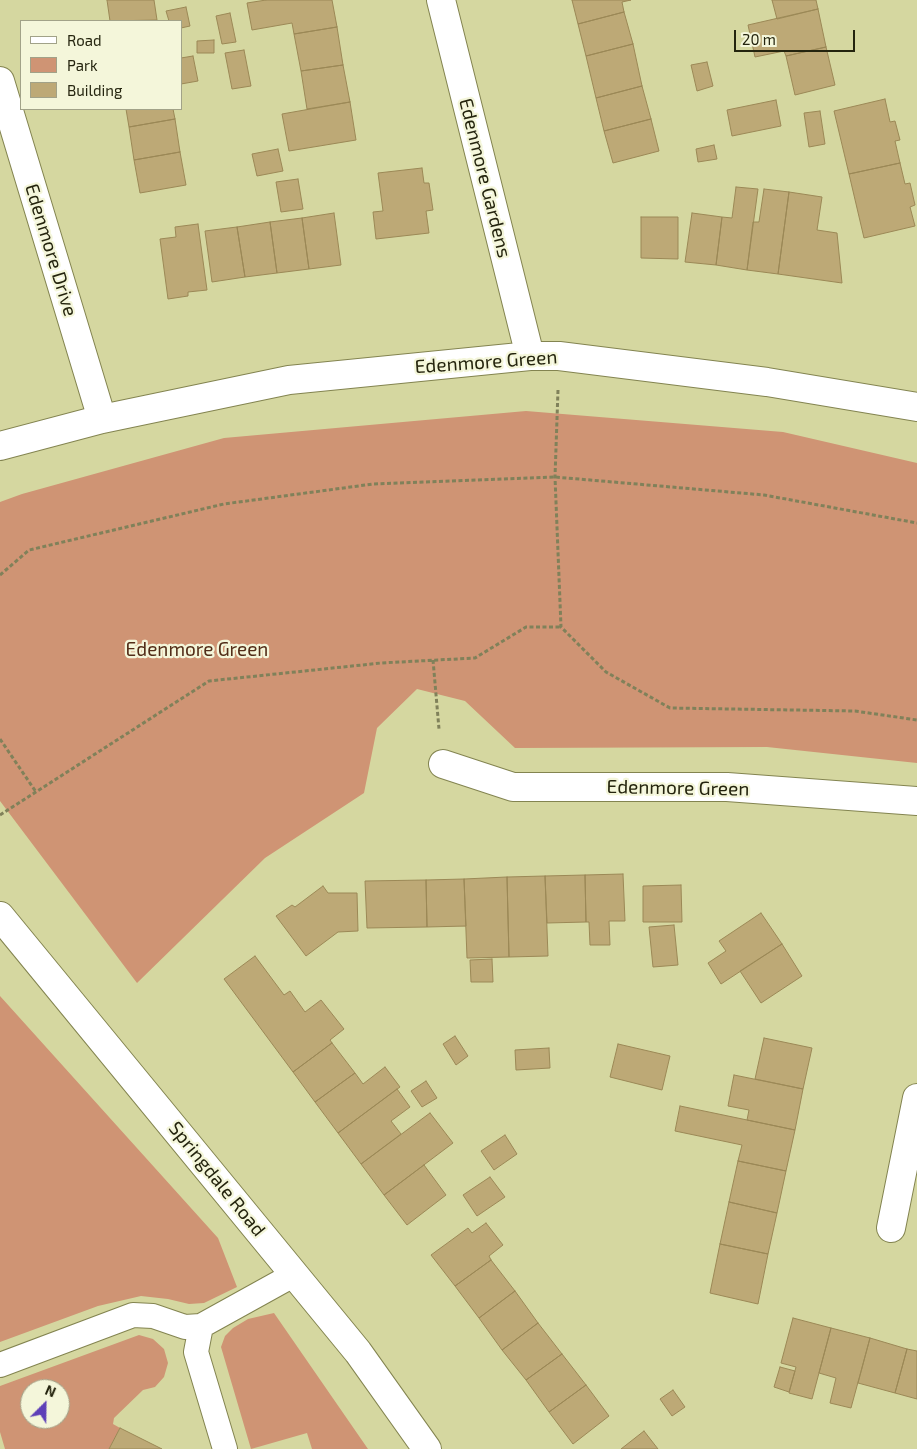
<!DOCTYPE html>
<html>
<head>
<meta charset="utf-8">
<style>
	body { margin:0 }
	#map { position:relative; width:917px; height:1449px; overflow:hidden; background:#d5d7a0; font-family:"Exo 2",sans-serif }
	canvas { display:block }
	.legend { position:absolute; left:20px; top:20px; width:162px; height:90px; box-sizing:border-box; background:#f4f6da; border:1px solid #a1a288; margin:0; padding:6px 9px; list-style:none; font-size:15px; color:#24240e }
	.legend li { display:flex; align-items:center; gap:10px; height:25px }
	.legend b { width:25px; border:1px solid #a1a288 }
	.north { position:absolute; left:20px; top:1379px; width:50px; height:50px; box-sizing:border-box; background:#f4f6da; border:1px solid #a1a288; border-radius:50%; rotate:23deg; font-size:14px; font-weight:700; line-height:20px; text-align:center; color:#24240e }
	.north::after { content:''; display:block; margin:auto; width:18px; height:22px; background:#5e40b8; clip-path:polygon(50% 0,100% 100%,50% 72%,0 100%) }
	.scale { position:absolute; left:734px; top:30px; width:121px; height:22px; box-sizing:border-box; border:2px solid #24240e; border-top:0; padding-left:6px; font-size:15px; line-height:18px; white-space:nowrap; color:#24240e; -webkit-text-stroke:4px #f4f6da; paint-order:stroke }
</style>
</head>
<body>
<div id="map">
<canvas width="917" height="1449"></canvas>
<ul class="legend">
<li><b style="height:6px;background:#fff"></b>Road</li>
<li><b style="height:14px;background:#cf9474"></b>Park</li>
<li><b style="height:14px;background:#bda976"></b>Building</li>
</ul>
<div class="north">N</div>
<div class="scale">20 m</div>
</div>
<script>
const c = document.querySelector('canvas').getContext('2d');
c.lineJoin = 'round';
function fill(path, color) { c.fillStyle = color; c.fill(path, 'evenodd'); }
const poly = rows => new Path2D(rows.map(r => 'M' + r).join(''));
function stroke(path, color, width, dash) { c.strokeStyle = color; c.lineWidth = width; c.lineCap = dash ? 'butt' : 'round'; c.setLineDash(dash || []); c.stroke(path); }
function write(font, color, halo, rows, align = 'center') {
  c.font = font + ' "Exo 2",sans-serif'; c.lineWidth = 4.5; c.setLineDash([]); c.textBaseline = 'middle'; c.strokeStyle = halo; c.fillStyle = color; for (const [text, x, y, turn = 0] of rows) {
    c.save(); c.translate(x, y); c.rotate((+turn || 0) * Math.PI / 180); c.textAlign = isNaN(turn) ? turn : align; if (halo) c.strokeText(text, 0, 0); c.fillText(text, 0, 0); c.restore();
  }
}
fill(poly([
	[526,411,783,432,917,463,917,763,767,747,515,748,465,701,417,689,377,728,364,793,265,858,137,983,0,801,0,502,22,494,224,438],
	[0,996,218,1238,237,1287,204,1303,189,1304,168,1299,141,1296,98,1306,0,1342],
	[274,1313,368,1449,312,1449,307,1433,251,1449,221,1347,225,1336,233,1328,248,1319],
	[139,1335,153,1339,164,1349,168,1363,164,1377,155,1387,143,1390,114,1418,113,1424,120,1428,109,1449,5,1449,0,1432,0,1386],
	[30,1389,60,1389,60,1419,30,1419]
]), '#cf9474');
const building = poly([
	[107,0,154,0,157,20,110,21,107,0],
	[266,0,332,0,337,27,294,34,292,23,252,30,247,3,266,0],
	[572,0,631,0,622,2,624,12,578,24,572,0],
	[772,0,816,0,818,9,777,19,772,0],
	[186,7,190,26,181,28,181,21,169,21,166,11,186,7],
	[818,9,826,47,786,56,784,51,755,57,748,25,818,9],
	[624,12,633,44,586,56,578,24,624,12],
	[230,13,236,42,222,44,216,16,230,13],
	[337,27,343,65,301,71,294,34,337,27],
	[214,40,214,53,197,53,197,41,214,40],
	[633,44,642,86,596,98,586,56,633,44],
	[826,47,835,85,795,95,786,56,826,47],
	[244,50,251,86,232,89,225,53,244,50],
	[193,56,198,81,181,84,181,58,193,56],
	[707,62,713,86,697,91,691,65,707,62],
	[343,65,350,102,307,109,301,71,343,65],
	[642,86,651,119,604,131,596,98,642,86],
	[885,99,890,122,895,121,900,140,895,141,900,163,849,174,834,111,885,99],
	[776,100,781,126,732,136,727,110,776,100],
	[350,102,356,140,289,151,282,114,350,102],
	[126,109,173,109,175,119,129,127,126,109],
	[820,111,825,144,809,147,804,113,820,111],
	[175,119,180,152,134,160,129,127,175,119],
	[651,119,659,151,613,163,604,131,651,119],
	[714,145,717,159,698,162,696,149,714,145],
	[278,149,283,171,257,176,252,154,278,149],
	[180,152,186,185,140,193,134,160,180,152],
	[900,163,905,184,910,183,915,205,910,207,915,226,864,238,849,174,900,163],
	[422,168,424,183,429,183,433,210,426,211,429,233,376,239,373,212,383,211,378,173,422,168],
	[298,179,303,209,281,212,276,182,298,179],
	[736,187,758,189,747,270,716,265,722,217,732,218,736,187],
	[764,189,789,192,778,274,747,270,753,222,759,222,764,189],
	[789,192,822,197,817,230,837,233,842,283,778,274,789,192],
	[334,213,341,265,309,269,302,218,334,213],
	[692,213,722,217,716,265,685,262,692,213],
	[641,217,678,217,678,259,641,258,641,217],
	[302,218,309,269,277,273,270,222,302,218],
	[270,222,277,273,245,277,237,227,270,222],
	[198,224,207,290,188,292,188,296,168,299,160,239,176,237,175,227,198,224],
	[237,227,245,277,212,282,205,231,237,227],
	[623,874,625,921,609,921,610,945,590,945,589,922,586,922,585,875,623,874],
	[585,875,586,922,547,923,545,876,585,875],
	[545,876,548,956,509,957,507,877,545,876],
	[507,877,509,957,467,958,464,879,507,877],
	[464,879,466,926,427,927,426,880,464,879],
	[426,880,427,927,367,928,365,881,426,880],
	[681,885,682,922,643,922,643,886,681,885],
	[323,886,328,893,357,893,358,931,338,932,306,956,276,916,292,905,295,907,323,886],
	[761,913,782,944,721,984,708,963,726,951,719,941,761,913],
	[674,925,678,965,653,967,649,927,674,925],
	[782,944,802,976,761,1003,740,971,782,944],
	[255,956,284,995,290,991,305,1012,321,1000,344,1029,330,1040,332,1043,293,1072,224,979,255,956],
	[492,959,493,982,471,982,470,960,492,959],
	[455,1036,468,1056,456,1065,443,1044,455,1036],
	[764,1038,812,1048,803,1089,755,1079,764,1038],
	[332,1043,355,1073,315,1102,293,1072,332,1043],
	[618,1044,670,1056,662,1090,610,1077,618,1044],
	[549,1048,550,1068,516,1070,515,1050,549,1048],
	[385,1067,400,1087,338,1133,315,1102,355,1073,363,1084,385,1067],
	[734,1075,803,1089,795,1130,747,1120,749,1110,728,1106,734,1075],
	[426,1081,437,1098,422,1107,411,1091,426,1081],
	[397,1089,410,1107,391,1121,401,1134,361,1164,338,1133,397,1089],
	[680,1106,795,1130,786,1171,738,1161,742,1145,675,1131,680,1106],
	[430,1113,453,1143,384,1195,361,1164,430,1113],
	[505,1135,517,1154,494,1170,481,1151,505,1135],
	[738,1161,786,1171,777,1213,729,1202,738,1161],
	[424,1165,446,1195,407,1225,384,1195,424,1165],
	[490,1177,505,1197,477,1216,463,1195,490,1177],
	[729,1202,777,1213,768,1254,720,1244,729,1202],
	[486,1223,503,1245,489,1256,491,1260,455,1286,431,1255,468,1228,472,1233,486,1223],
	[720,1244,768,1254,758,1304,710,1293,720,1244],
	[491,1260,515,1291,479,1318,455,1286,491,1260],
	[515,1291,538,1323,502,1350,479,1318,515,1291],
	[793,1318,831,1328,812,1399,789,1393,796,1367,781,1363,793,1318],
	[538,1323,562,1354,526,1380,502,1350,538,1323],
	[831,1328,870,1338,851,1408,830,1403,836,1378,819,1373,831,1328],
	[870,1338,907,1349,895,1393,858,1383,870,1338],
	[907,1349,917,1351,917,1399,895,1393,907,1349],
	[562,1354,586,1385,549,1412,526,1380,562,1354],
	[780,1367,795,1371,789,1392,774,1387,780,1367],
	[586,1385,609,1416,573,1444,549,1412,586,1385],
	[673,1390,685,1407,672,1416,660,1399,673,1390],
	[120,1428,162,1449,109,1449,120,1428],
	[644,1431,658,1449,621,1449,644,1431]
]);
fill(building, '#bda976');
stroke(building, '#9b8856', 1);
const service = poly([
	[201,1326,196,1352,225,1449],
	[0,1365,133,1315,153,1316,185,1327,201,1326,295,1274]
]);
const minor = poly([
	[441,0,530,356],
	[0,81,102,419],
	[0,446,102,419,289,380,530,356,559,356,767,382,917,407],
	[443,764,513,787,727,787,917,801],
	[891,1228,917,1098]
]);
const tertiary = poly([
	[0,916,358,1352,427,1449]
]);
stroke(service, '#838450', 26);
stroke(minor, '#838450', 30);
stroke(tertiary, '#838450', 30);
stroke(poly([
	[558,390,555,477,561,627,606,672,670,708,855,711,917,720],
	[0,575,29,550,224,504,373,484,555,477,764,495,917,523],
	[433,660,439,729],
	[0,739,36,792],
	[0,815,209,681,381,663,475,658,526,627,561,627]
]), '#80815a', 3, [4, 2.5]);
stroke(service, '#fff', 24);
stroke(minor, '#fff', 28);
stroke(tertiary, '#fff', 28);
write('19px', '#24240e', '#f4f6da', [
	["Edenmore Gardens",485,178,76],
	["Edenmore Drive",51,250,73],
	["Edenmore Green",486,362,-4],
	["Edenmore Green",678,788,1],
	["Springdale Road",217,1179,51]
]);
write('19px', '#522d18', '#f4f6da', [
	["Edenmore Green",197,650]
]);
</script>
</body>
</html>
